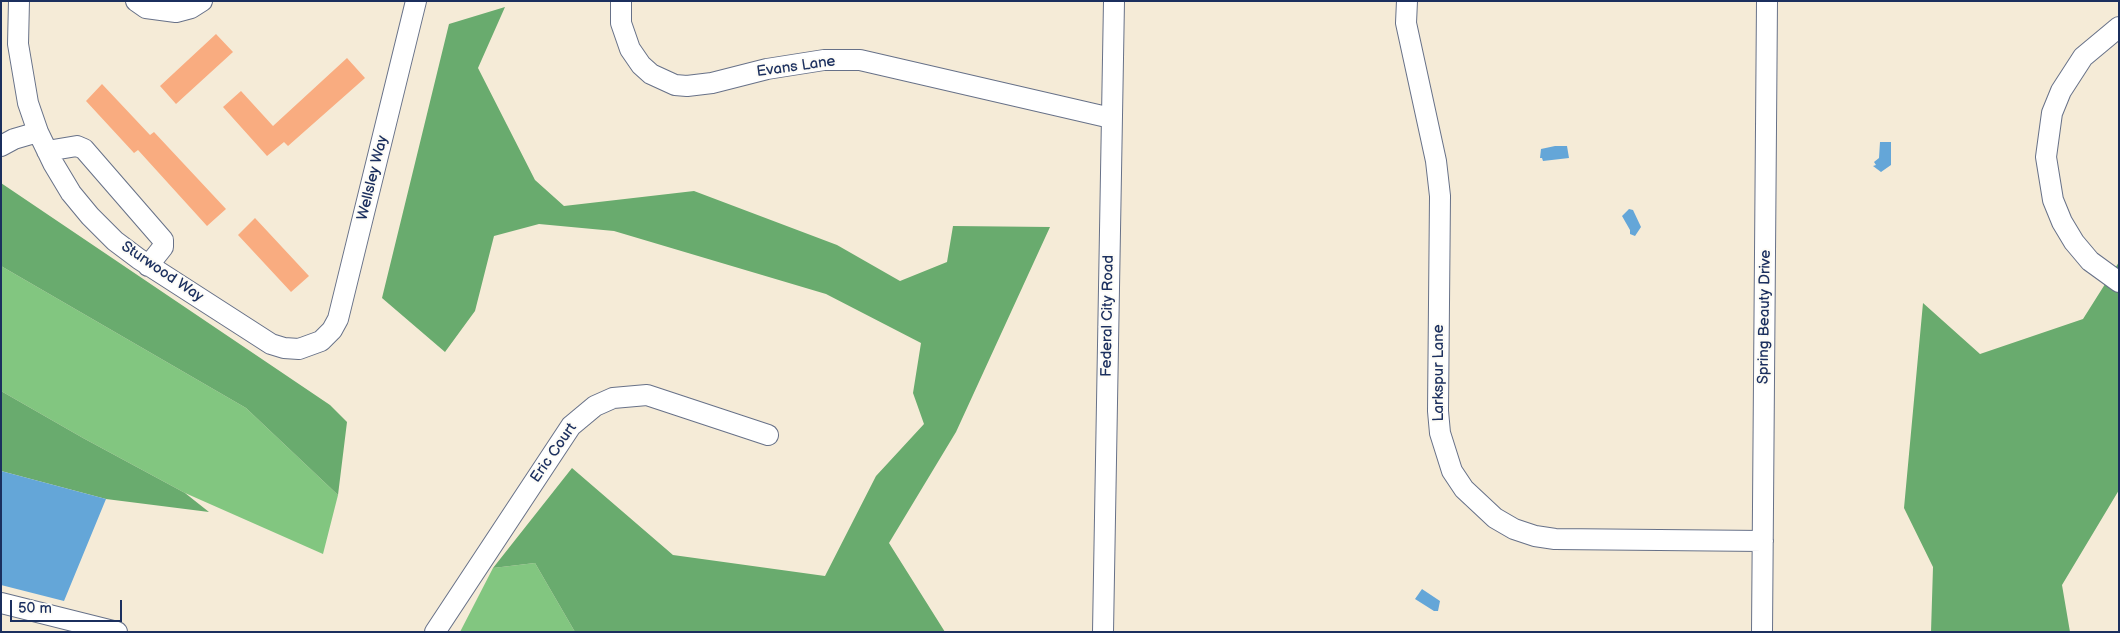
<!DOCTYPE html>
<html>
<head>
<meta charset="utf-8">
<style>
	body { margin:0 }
	#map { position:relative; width:2120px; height:633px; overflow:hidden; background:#f5ebd7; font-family:"Balsamiq Sans",sans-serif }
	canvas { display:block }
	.frame { position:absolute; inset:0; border:2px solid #1b2f5e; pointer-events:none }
	.scale { position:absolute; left:10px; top:600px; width:112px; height:22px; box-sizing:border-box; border:2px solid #1b2f5e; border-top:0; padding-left:6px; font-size:15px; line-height:18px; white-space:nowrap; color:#1b2f5e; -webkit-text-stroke:4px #fdfcf7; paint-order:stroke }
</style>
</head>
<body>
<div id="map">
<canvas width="2120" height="633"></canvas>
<div class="frame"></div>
<div class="scale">50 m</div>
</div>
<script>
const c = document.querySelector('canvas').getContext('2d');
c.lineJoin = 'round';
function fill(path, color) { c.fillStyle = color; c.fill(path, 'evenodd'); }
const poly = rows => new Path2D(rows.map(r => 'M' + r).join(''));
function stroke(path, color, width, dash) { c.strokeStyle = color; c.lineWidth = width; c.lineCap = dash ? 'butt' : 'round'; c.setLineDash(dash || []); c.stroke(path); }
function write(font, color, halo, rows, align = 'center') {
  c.font = font + ' "Balsamiq Sans",sans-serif'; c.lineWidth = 4; c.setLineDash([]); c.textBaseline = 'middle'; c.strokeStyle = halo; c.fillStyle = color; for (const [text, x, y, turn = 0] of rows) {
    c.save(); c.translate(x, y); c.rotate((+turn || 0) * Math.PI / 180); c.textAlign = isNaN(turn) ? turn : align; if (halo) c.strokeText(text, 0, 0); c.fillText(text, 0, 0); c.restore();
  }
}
fill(poly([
	[1,266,246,408,338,495,323,554,185,493,83,438,1,391],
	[535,563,575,632,460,632,493,568]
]), '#82c680');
fill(poly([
	[505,7,478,68,535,180,564,206,694,191,837,245,900,281,947,262,953,226,1050,227,956,432,889,543,945,632,575,632,535,563,493,568,572,468,673,555,825,576,876,476,924,424,913,393,921,343,826,294,614,231,539,224,494,236,475,311,445,352,382,298,449,24],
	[1,183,330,405,347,422,338,495,246,408,1,266],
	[2119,262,2119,490,2062,585,2070,632,1931,632,1933,567,1904,508,1923,303,1980,354,2083,319],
	[1,391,83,438,185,493,209,512,106,499,1,471]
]), '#69ab6e');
fill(poly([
	[1880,142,1891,142,1891,165,1881,172,1873,166,1876,165,1874,162,1879,158],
	[1555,146,1567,146,1569,158,1543,161,1542,158,1540,158,1541,149],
	[1629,209,1633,210,1641,227,1635,236,1630,234,1630,230,1622,216],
	[1,471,106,499,64,601,1,585],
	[1422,589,1440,601,1438,611,1434,611,1415,599]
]), '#64a6d8');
fill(poly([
	[216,34,233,52,176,104,160,86],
	[347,58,365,78,288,146,284,142,267,156,223,107,241,91,273,126],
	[102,84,150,135,154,132,226,209,207,226,138,150,134,153,86,101],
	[255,218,309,276,291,292,238,235]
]), '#f9ac80');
const minor = poly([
	[19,1,18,44,28,103,38,132,53,163,71,193,90,216,115,241,139,259,271,344,284,348,299,349,321,341,332,330,338,319,416,1],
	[136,1,146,8,176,12,191,8,202,1],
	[621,1,621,23,630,49,641,65,651,74,675,85,687,86,712,83,767,69,824,60,860,60,1111,118],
	[1407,1,1406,23,1436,161,1440,196,1438,411,1440,433,1452,471,1464,489,1495,518,1514,529,1535,536,1555,539,1763,541],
	[2119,27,2083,57,2061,91,2052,113,2046,157,2053,200,2062,222,2074,242,2090,261,2119,282],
	[1,146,14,139,38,132],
	[47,151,77,146,84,149,163,240,163,247,148,266],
	[1,603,117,632],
	[435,632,571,426,595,406,613,398,647,395,768,435],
	[1103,632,1114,1],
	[1762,632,1767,1]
]);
stroke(minor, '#677188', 22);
stroke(minor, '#fff', 20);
write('15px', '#1b2f5e', '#fdfcf7', [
	["Evans Lane",796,67,-8],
	["Wellsley Way",373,178,-76],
	["Sturwood Way",162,272,34],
	["Federal City Road",1108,316,-89],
	["Spring Beauty Drive",1765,317,-89],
	["Larkspur Lane",1439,373,-90],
	["Eric Court",554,453,-55]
]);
</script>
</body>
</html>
